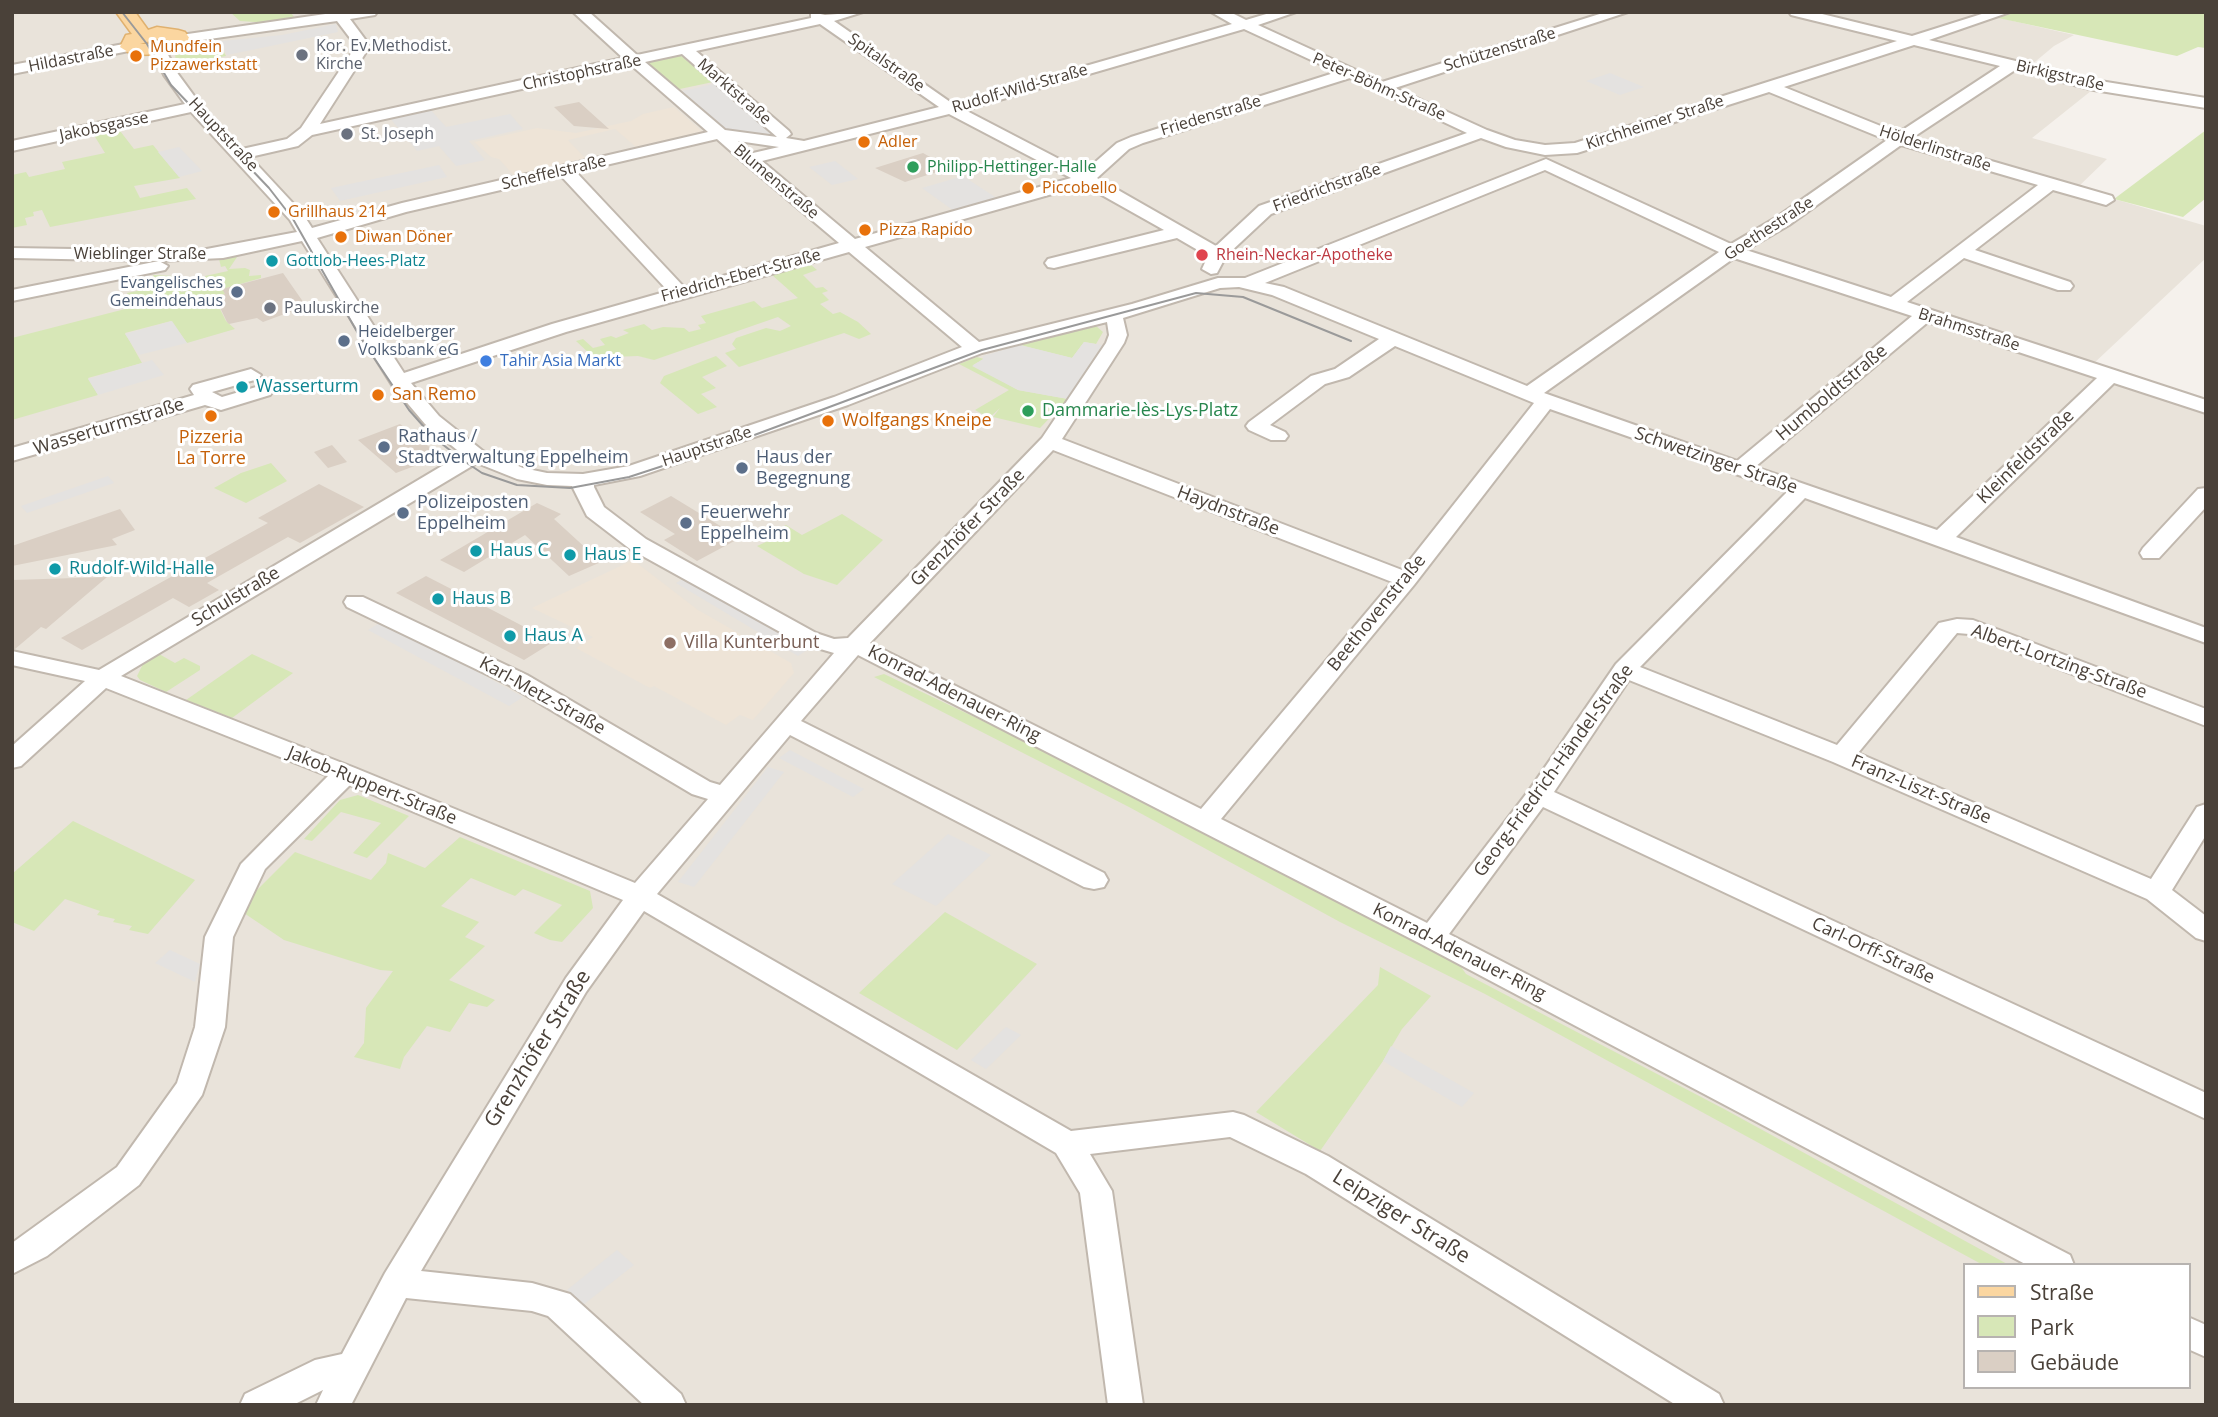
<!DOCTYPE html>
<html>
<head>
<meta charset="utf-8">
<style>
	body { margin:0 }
	#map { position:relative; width:2218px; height:1417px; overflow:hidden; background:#f5f1ec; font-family:"Open Sans",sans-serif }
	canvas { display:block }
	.frame { position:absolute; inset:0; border:14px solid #4a4139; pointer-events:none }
	.legend { position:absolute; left:1963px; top:1263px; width:228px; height:126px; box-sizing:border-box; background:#fff; border:2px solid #b7b3b0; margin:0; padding:9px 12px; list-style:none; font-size:21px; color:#4a4139 }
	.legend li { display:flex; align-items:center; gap:14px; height:35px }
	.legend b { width:35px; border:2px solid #b7b3b0 }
</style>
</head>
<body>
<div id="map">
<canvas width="2218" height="1417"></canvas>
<div class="frame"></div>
<ul class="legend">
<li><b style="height:9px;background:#fbd6a0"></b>Straße</li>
<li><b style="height:19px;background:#d7e7b7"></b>Park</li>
<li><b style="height:19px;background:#dacfc4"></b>Gebäude</li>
</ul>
</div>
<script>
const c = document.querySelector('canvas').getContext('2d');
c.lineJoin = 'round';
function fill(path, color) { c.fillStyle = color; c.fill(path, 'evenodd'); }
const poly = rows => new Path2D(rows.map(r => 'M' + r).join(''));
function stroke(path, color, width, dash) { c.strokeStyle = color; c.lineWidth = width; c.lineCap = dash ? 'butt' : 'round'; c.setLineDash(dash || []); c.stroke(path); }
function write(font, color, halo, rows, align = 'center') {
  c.font = font + ' "Open Sans",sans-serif'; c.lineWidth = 6; c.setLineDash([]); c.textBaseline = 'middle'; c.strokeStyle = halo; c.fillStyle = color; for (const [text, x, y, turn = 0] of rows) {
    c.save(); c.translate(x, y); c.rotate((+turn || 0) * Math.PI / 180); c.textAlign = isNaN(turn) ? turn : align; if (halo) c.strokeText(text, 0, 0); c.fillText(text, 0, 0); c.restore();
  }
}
fill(poly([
	[12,12,2017,12,2000,18,2074,35,2054,46,2030,66,2096,87,2032,138,2107,159,2077,188,2206,226,2206,258,2092,365,2206,406,2206,1405,12,1405],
	[1964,1265,2188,1265,2188,1387,1964,1387]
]), '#e9e3da');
fill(poly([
	[674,107,703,132,637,148,615,129,568,140,585,158,515,177,499,159,491,157,474,142,537,128,576,133,631,121,643,114],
	[633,560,698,610,791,663,794,673,753,720,740,715,726,725,654,686,650,688,576,648,593,637,532,608]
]), '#eee4d7');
fill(poly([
	[230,12,290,12,296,19,270,23,240,21],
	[2017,12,2206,12,2206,48,2198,47,2177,56,1998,18],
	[218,41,226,56,176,66,175,52,178,49],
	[680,55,713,82,675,90,643,63],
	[117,127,134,149,153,145,180,178,134,186,140,198,187,188,196,199,50,227,42,210,33,212,34,216,25,218,27,225,12,228,12,175,26,172,29,177,65,169,62,162,105,153,92,132],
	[2206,130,2206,198,2183,217,2114,199],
	[233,256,237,257,229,269,245,268,250,270,249,276,261,275,261,278,223,289,225,294,214,297,226,321,235,329,187,343,171,321,125,333,142,363,88,378,98,395,12,420,12,338,133,307,127,293,156,287,153,275,175,276,181,292,208,287,205,276,228,271,225,266,221,267,219,259],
	[810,264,817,270,803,275,816,288,823,287,828,291,822,293,829,300,820,304,833,314,840,312,858,322,871,334,859,339,844,333,739,367,725,353,736,349,732,344,736,338,766,328,780,331,791,326,778,317,654,360,638,356,613,357,610,367,605,368,576,341,583,339,593,348,605,345,600,339,611,336,616,338,629,333,623,330,644,324,652,330,663,327,684,328,689,332,701,329,698,325,706,323,701,316,754,301,762,308,798,298,772,275],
	[1096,326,1103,332,1096,344,1084,342,1072,358,1020,345],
	[716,356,727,366,702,377,716,388,701,394,717,407,698,414,660,383,664,376],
	[977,357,984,359,973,365,1018,390,1068,399,1040,428,993,417,1000,408,989,418,975,410,1009,390,959,364],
	[271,463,287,481,246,503,214,488,241,473],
	[842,514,883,540,837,585,804,574,757,546,768,541,763,537,786,525,802,535],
	[159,654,175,663,184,658,200,666,200,670,166,692,140,680,137,676,143,664],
	[252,654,293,673,232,718,186,700],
	[884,674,1124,788,1459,964,1466,974,1724,1109,2009,1265,1983,1265,1485,994,1340,922,1129,807,874,677],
	[358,795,409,816,367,858,353,853,381,823,341,812,312,841,304,839,340,800],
	[73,821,195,880,148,934,129,930,132,926,113,922,115,919,97,915,100,911,65,899,34,931,12,922,12,874],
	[460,837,590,891,593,908,562,942,550,940,534,933,562,905,523,889,515,896,471,878,441,906,479,922,465,937,485,946,449,980,495,1000,487,1007,469,1003,450,1032,427,1026,404,1057,400,1069,354,1057,364,1043,366,1008,393,971,380,970,284,940,238,909,295,852,371,880,386,863,388,853,425,868],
	[945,912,1037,964,957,1050,859,993],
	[1380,967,1431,996,1402,1029,1383,1061,1320,1151,1256,1112,1378,985]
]), '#d7e7b7');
fill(poly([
	[336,24,338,32,227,55,222,41,282,35],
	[1610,73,1644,87,1620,95,1586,81],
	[718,83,782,137,777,139,724,130,678,92],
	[429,108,446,127,510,114,523,129,469,141,485,160,456,166,439,146,417,151,389,117],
	[179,147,202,171,179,177,158,152],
	[835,161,858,179,832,185,809,167],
	[439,165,447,177,340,201,331,188],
	[963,176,998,199,954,211,922,188],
	[172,321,187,343,139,355,125,334],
	[1084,342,1102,345,1068,399,1018,390,972,366,983,359,983,356,1020,345,1072,358],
	[152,360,164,375,98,395,88,379],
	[108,476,114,483,27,513,21,506],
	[685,578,807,650,798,656,676,583],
	[383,621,425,643,523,697,509,706,368,630],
	[790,750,864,789,853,797,779,758],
	[768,767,784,772,694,887,678,882],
	[948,834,991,855,936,906,892,884],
	[170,950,200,964,195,982,155,963],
	[1006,1027,1021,1035,986,1069,971,1060],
	[1391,1046,1474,1093,1462,1107,1383,1061],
	[617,1250,634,1265,583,1305,567,1290]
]), '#e4e2e0');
fill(poly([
	[579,102,609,129,574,126,554,107],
	[923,153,950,168,905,182,875,168],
	[283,273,306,306,263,322,257,318,229,324,227,322,215,297,225,294,222,289],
	[400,424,441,456,396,473,358,440],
	[332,445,347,462,328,468,314,452],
	[319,484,364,507,300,543,288,537,207,583,219,590,189,607,173,598,82,650,61,638,268,523,258,518],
	[671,496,740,538,697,561,664,540,675,534,640,512],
	[537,503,561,514,554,519,601,562,569,576,525,535,464,572,440,560],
	[120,509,135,530,112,539,117,545,12,566,12,546],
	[426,576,496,612,553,642,524,660,396,593],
	[107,577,46,629,41,627,15,649,12,649,12,580]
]), '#dacfc4');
const minor = poly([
	[339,12,377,12,375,15,350,19,370,46,320,124,623,58,573,12,589,12,637,55,811,18,811,12,825,15,863,12,834,21,953,104,1232,24,1211,12,1230,12,1246,20,1273,12,1296,12,1258,25,1382,82,1606,12,1628,12,1395,88,1487,130,1515,140,1545,145,1575,143,1897,41,1791,15,1789,12,1814,12,1912,36,1988,12,2010,12,1929,40,2094,80,2206,98,2206,108,2094,90,2015,70,1912,138,2112,196,2114,200,2106,205,2053,190,1975,250,2070,282,2073,286,2070,290,2058,290,1964,258,1907,302,2206,400,2206,413,2114,383,1956,537,2206,628,2206,643,1805,498,1640,667,1837,745,1939,623,1957,619,1973,620,2206,709,2206,726,1969,634,1957,633,1858,753,2151,879,2197,807,2206,804,2206,835,2172,890,2206,916,2206,941,2196,938,2147,899,1833,762,1629,680,1554,792,2206,1093,2206,1119,1543,807,1449,934,2070,1255,2074,1265,2027,1265,1421,944,858,655,801,721,1104,873,1108,880,1104,887,1094,889,1084,887,790,735,657,894,1071,1131,1233,1112,1244,1115,1328,1156,1719,1394,1724,1405,1676,1405,1306,1174,1230,1137,1090,1154,1112,1191,1143,1405,1108,1405,1080,1193,1056,1153,644,911,586,992,421,1271,532,1283,570,1294,681,1394,686,1405,644,1405,548,1316,532,1311,406,1298,351,1405,316,1405,323,1390,293,1405,240,1405,245,1394,315,1360,342,1354,385,1273,566,978,623,900,350,785,265,869,233,937,225,1027,202,1095,139,1185,47,1256,12,1274,12,1243,117,1167,177,1083,195,1027,205,937,241,864,328,776,106,688,21,766,12,768,12,746,85,681,12,665,12,651,99,670,462,454,425,424,392,385,302,241,223,258,159,261,168,266,165,270,12,301,12,290,159,261,12,258,12,248,196,251,297,232,290,220,191,112,12,151,12,141,185,104,164,75,152,50,159,46,164,47,178,74,200,104,242,149,287,139,301,128,356,46,337,21,181,43,174,39,181,35,339,12],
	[820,24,939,107,804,141,786,138,791,134,789,131,696,51,820,24],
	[1244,29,1337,72,1131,137,1117,143,1084,172,965,110,1244,29],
	[1914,45,2000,66,1898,133,1784,87,1914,45],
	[682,54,777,137,725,130,645,62,682,54],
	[631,65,708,132,402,203,312,228,303,214,250,157,298,146,312,135,631,65],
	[1350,78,1467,133,1259,206,1216,246,1097,178,1129,149,1143,143,1350,78],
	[1769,92,1887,140,1777,217,1731,244,1546,159,1245,278,1218,278,1132,304,979,342,865,247,1084,185,1164,230,1048,259,1045,263,1048,267,1054,268,1177,238,1208,256,1202,269,1211,274,1217,273,1226,256,1271,214,1481,138,1506,147,1545,155,1577,153,1769,92],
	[949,114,1071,178,855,239,762,161,949,114],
	[717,139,743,162,839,243,684,287,576,172,717,139],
	[738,141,779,147,753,153,738,141],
	[1901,145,2038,185,1891,297,1746,250,1789,225,1901,145],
	[1545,170,1719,252,1527,386,1284,287,1265,283,1545,170],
	[561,176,668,291,552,324,404,373,317,238,406,212,561,176],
	[849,252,962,347,834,397,629,466,583,474,547,473,523,468,483,451,439,416,411,383,566,332,849,252],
	[1734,258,1912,316,1737,461,1544,393,1734,258],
	[1239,287,1272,295,1379,339,1335,369,1311,376,1249,422,1246,426,1249,430,1271,440,1285,440,1288,436,1285,432,1270,425,1325,384,1349,377,1395,346,1534,403,1402,570,1062,439,1124,343,1127,335,1123,318,1220,288,1239,287],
	[1107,322,1109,335,1106,343,1042,438,848,638,834,639,816,633,646,539,604,507,594,487,594,485,640,476,848,405,982,353,1107,322],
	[1928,322,2097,378,1937,530,1755,467,1928,322],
	[1550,409,1787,492,1616,664,1530,789,1427,923,1221,819,1414,585,1550,409],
	[1053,450,1392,582,1201,809,870,643,1053,450],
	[477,463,517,479,547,485,572,486,587,516,630,549,800,643,834,653,720,785,710,782,527,675,363,597,347,597,344,602,347,607,509,685,692,794,708,799,635,883,355,768,121,676,477,463],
	[129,43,134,44,136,47,134,50,12,74,12,65,129,43],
	[251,369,261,375,258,379,212,392,222,397,263,385,270,387,273,391,270,395,221,410,205,405,12,461,12,448,194,395,190,389,193,385,251,369],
	[2206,488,2206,507,2159,558,2143,558,2140,553,2143,548,2198,489,2206,488],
	[2188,1317,2206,1325,2206,1357,2188,1349,2188,1317]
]);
const major = poly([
	[116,12,135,12,148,30,157,27,178,30,185,32,190,39,181,49,166,54,133,55,120,47,126,35,132,34,116,12],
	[157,39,168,40,157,44,140,44,157,39]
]);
stroke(minor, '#c1b8ae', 4);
stroke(major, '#e0b16f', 3);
fill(minor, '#fff');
fill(major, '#fbd6a0');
stroke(poly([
	[122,12,147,44,171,85,269,188,293,219,360,337,409,410,433,437,464,461,482,473,517,485,570,488,629,477,733,443,982,350,1196,293,1243,297,1351,341]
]), '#9a9a9a', 2);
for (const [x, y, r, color] of [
	[302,55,7,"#6b7280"],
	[136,56,7,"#e8710a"],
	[347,134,7,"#6b7280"],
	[864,142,7,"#e8710a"],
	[913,167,7,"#2e9e5b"],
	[1028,188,7,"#e8710a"],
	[274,212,7,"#e8710a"],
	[865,230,7,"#e8710a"],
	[341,237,7,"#e8710a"],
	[1202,255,7,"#e0444e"],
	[272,261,7,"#0f9aa8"],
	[237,292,7,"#5c6f8a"],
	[270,308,7,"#6b7280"],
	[344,341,7,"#5c6f8a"],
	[486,361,7,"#3f7fe0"],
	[242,387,7,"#0f9aa8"],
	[378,395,7,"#e8710a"],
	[1028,411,7,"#2e9e5b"],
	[211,416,7,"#e8710a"],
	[828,421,7,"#e8710a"],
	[384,447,7,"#5c6f8a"],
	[742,468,7,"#5c6f8a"],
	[403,513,7,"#5c6f8a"],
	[686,523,7,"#5c6f8a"],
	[476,551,7,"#0f9aa8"],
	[570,555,7,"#0f9aa8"],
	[55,569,7,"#0f9aa8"],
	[438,599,7,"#0f9aa8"],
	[510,636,7,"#0f9aa8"],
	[670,643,7,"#8d6e63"]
]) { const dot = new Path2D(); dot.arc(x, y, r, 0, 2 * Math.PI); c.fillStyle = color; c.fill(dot); stroke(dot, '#fff', 2.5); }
write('16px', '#5b616d', '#fff', [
	["Kor. Ev.Methodist.",316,46],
	["Kirche",316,64],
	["St. Joseph",361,134],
	["Pauluskirche",284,308]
], 'left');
write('16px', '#c56008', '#fff', [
	["Mundfein",150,47],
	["Pizzawerkstatt",150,65],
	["Adler",878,142],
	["Piccobello",1042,188],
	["Grillhaus 214",288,212],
	["Pizza Rapido",879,230],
	["Diwan Döner",355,237]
], 'left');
write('16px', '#4a4139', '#fff', [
	["Schützenstraße",1500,50,-17],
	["Hildastraße",71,59,-11],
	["Spitalstraße",886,63,35],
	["Christophstraße",582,73,-12],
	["Birkigstraße",2060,76,13],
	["Peter-Böhm-Straße",1379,87,24],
	["Rudolf-Wild-Straße",1020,89,-16],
	["Marktstraße",734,92,41],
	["Friedenstraße",1211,116,-17],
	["Kirchheimer Straße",1655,123,-18],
	["Jakobsgasse",104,127,-12],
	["Hauptstraße",223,135,47],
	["Hölderlinstraße",1935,149,18],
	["Scheffelstraße",554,173,-13],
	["Blumenstraße",776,182,40],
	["Friedrichstraße",1327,188,-20],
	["Goethestraße",1769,229,-33],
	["Wieblinger Straße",140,254],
	["Friedrich-Ebert-Straße",741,276,-15],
	["Brahmsstraße",1969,330,18],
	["Hauptstraße",707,447,-19]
]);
write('16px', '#27864d', '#fff', [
	["Philipp-Hettinger-Halle",927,167]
], 'left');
write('16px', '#be3a42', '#fff', [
	["Rhein-Neckar-Apotheke",1216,255]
], 'left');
write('16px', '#0d838f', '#fff', [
	["Gottlob-Hees-Platz",286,261]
], 'left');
write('16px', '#4e5e75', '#fff', [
	["Evangelisches",223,283],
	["Gemeindehaus",223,301],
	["Heidelberger",358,332,"left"],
	["Volksbank eG",358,350,"left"]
], 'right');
write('16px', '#366cbe', '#fff', [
	["Tahir Asia Markt",500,361]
], 'left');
write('18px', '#0d838f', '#fff', [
	["Wasserturm",256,387],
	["Haus C",490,551],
	["Haus E",584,555],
	["Rudolf-Wild-Halle",69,569],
	["Haus B",452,599],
	["Haus A",524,636]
], 'left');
write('18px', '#4a4139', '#fff', [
	["Humboldtstraße",1832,393,-40],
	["Wasserturmstraße",109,427,-17],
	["Kleinfeldstraße",2026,457,-44],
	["Schwetzinger Straße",1716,461,19],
	["Haydnstraße",1228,511,21],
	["Grenzhöfer Straße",968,528,-46],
	["Schulstraße",236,597,-31],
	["Beethovenstraße",1377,613,-51],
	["Albert-Lortzing-Straße",2059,662,20],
	["Konrad-Adenauer-Ring",954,694,27],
	["Karl-Metz-Straße",542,696,29],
	["Georg-Friedrich-Händel-Straße",1554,771,-54],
	["Jakob-Ruppert-Straße",372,786,22],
	["Franz-Liszt-Straße",1921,790,23],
	["Carl-Orff-Straße",1873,951,25],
	["Konrad-Adenauer-Ring",1459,952,27]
]);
write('18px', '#c56008', '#fff', [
	["San Remo",392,395],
	["Wolfgangs Kneipe",842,421],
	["Pizzeria",211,438,"center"],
	["La Torre",211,459,"center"]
], 'left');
write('18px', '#27864d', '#fff', [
	["Dammarie-lès-Lys-Platz",1042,411]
], 'left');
write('18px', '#4e5e75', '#fff', [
	["Rathaus /",398,437],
	["Stadtverwaltung Eppelheim",398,458],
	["Haus der",756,458],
	["Begegnung",756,479],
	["Polizeiposten",417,503],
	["Eppelheim",417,524],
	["Feuerwehr",700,513],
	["Eppelheim",700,534]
], 'left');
write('18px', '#785e54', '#fff', [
	["Villa Kunterbunt",684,643]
], 'left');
write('21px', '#4a4139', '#fff', [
	["Grenzhöfer Straße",538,1049,-58],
	["Leipziger Straße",1401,1217,32]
]);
</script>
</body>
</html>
